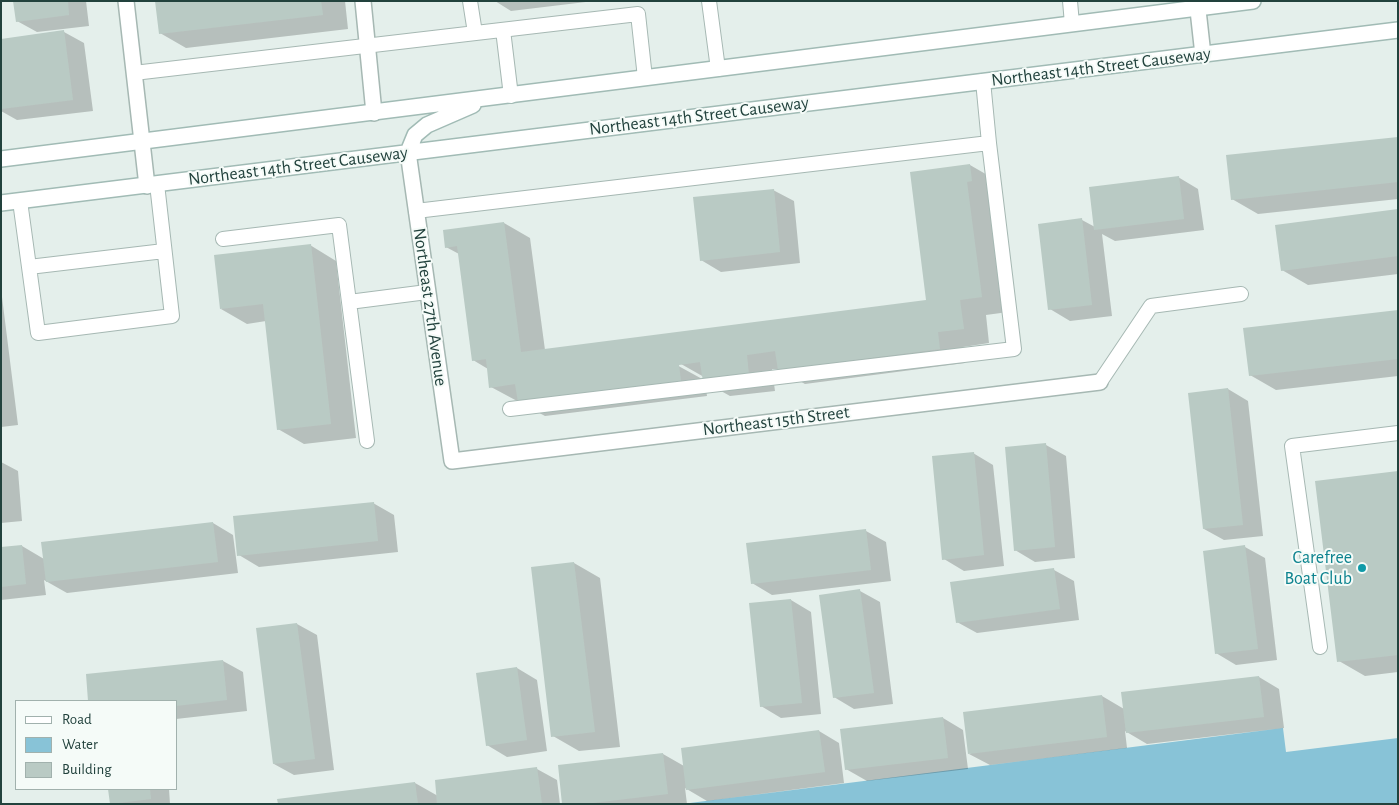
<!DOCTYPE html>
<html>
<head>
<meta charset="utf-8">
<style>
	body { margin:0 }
	#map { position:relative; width:1399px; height:805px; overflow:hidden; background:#e4efeb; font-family:"Alegreya Sans",sans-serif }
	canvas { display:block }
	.frame { position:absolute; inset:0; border:2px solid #22423d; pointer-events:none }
	.legend { position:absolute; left:15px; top:700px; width:162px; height:90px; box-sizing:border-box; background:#f5fbf8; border:1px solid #a1b1ad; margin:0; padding:6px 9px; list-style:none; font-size:15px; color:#22423d }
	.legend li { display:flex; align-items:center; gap:10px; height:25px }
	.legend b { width:25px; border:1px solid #a1b1ad }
</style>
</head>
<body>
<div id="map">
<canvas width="1399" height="805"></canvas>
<div class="frame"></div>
<ul class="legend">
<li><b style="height:6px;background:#fff"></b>Road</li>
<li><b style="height:14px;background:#88c3d7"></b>Water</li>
<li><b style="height:14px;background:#b9cac4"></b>Building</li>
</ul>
</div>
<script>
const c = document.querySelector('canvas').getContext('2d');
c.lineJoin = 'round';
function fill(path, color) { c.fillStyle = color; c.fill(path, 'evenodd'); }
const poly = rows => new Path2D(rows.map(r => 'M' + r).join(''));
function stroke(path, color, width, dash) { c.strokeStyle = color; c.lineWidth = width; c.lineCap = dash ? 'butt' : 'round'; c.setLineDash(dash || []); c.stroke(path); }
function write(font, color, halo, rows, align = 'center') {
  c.font = font + ' "Alegreya Sans",sans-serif'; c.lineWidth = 4; c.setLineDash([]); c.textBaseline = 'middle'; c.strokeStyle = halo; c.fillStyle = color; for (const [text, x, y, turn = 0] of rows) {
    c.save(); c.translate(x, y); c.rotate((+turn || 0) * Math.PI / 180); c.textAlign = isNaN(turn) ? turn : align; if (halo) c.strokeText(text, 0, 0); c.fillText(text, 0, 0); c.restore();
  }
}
fill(poly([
	[1283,728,1286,752,1398,738,1398,804,682,804]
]), '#88c3d7');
fill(poly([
	[14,1,86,1,89,26,37,32,17,21],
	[156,1,345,1,348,29,186,48,160,33],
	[495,1,594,1,511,11],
	[64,32,84,43,93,111,17,120,1,111,1,40],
	[1398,138,1398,199,1258,214,1232,199],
	[970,165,996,180,1008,312,986,315,989,343,963,347,965,363,805,384,778,369,772,369,775,391,730,396,705,382,707,396,545,416,491,387,488,369,473,360,459,254,446,247,504,223,530,238,545,350,928,301],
	[674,360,704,377,704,380,673,363],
	[1178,177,1198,189,1204,230,1115,241,1102,234,1112,316,1070,321,1050,309,1082,220,1095,227],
	[773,190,794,201,800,263,721,272,701,260],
	[1398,211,1398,274,1308,285,1282,270],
	[310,245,336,261,356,438,304,444,278,429,266,321,247,324,221,309],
	[1,289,18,425,1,427],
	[1398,311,1398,376,1276,390,1250,375],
	[1228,389,1248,401,1263,536,1224,540,1204,529],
	[1046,445,1066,456,1075,558,1035,562,1015,550],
	[973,453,993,465,1004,566,964,571,944,559],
	[1,462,18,471,22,521,1,523],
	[1398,472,1398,672,1365,676,1339,661],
	[373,503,394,515,398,552,259,567,239,555],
	[213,523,233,535,238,573,67,593,44,580,46,595,1,600,1,548,22,546,44,559,43,543],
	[866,531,886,542,891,581,772,595,752,583],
	[1245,547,1265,558,1277,660,1236,665,1216,653],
	[574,563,600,578,620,747,579,751,553,736],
	[1054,570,1074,581,1079,620,977,633,957,622],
	[860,591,880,602,893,704,854,709,834,697],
	[791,600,811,612,821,714,781,718,761,706],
	[297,624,317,635,334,770,294,775,274,764],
	[223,661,243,672,247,711,176,719,176,701,89,701,87,675],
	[517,668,537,680,547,751,507,757,487,745],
	[1259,677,1279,689,1284,728,1147,744,1125,731,1127,748,990,765,969,754,1102,696,1124,709],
	[943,718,963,730,968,769,867,781,846,769],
	[819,731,839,743,844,783,707,801,685,788,687,804,564,804,663,754,684,766],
	[537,769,557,780,560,804,279,804,278,800,415,783,438,796],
	[109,789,169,789,170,804,112,804]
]), '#0003');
fill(poly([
	[13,1,68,1,69,15,16,22],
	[155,1,321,1,323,15,159,34],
	[64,30,73,100,1,109,1,39],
	[1398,137,1398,182,1231,200,1226,155],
	[970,164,972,181,967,182,982,297,960,300,964,329,938,332,940,349,778,370,775,351,747,355,749,376,703,382,700,362,679,365,681,381,518,402,515,384,489,388,486,359,472,361,457,246,445,248,443,230,504,222,521,352,926,300,910,172],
	[1179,176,1184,219,1094,230,1089,187],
	[774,189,780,252,700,261,693,197],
	[1398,209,1398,256,1281,271,1275,225],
	[1082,218,1092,305,1048,310,1038,224],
	[311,244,331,424,277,430,263,304,220,309,214,255],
	[1398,310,1398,359,1249,376,1243,328],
	[1228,388,1243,525,1203,529,1188,393],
	[1046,443,1055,547,1014,551,1005,447],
	[974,452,984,555,942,560,932,456],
	[1398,471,1398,655,1337,662,1315,481],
	[374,502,378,541,237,556,233,516],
	[213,522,218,562,46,582,41,542],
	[866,529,871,570,751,584,746,543],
	[22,545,26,584,1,587,1,547],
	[1245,545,1258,649,1215,654,1203,551],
	[574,562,595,732,551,737,531,567],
	[1054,568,1060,609,956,623,950,582],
	[860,589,874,693,833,698,819,595],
	[791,599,802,703,760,707,749,603],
	[297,623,315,759,273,764,256,628],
	[223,660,227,700,176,706,176,701,88,701,86,674],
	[517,667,527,740,486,746,476,673],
	[1259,676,1264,717,1126,733,1121,692],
	[1102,695,1107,737,968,754,963,712],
	[943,717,948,758,845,770,840,729],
	[819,730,825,772,686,790,681,748],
	[663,753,668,794,584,804,562,804,558,765],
	[537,767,542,804,437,804,435,780],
	[415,782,418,804,278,804,277,799],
	[108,789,150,789,151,799,110,804]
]), '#b9cac4');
const lane = poly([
	[470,1,475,33],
	[709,1,718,69],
	[1070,1,1072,24],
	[503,30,511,96],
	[134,73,638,14,645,78],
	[20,201,38,333,172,316,157,184],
	[416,211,989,143,983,81],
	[223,239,339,225,349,302],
	[29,267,164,251],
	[1100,382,1151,306,1241,294],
	[510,409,1014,349,989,143],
	[367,441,349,302,427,292],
	[1320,647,1292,446,1398,433]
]);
const street = poly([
	[126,1,147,186],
	[363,1,374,113],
	[1197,1,1203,55],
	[408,152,452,461,1100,382]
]);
const secondary = poly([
	[408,152,415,135,427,125,473,105],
	[1,159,1253,1],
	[1,203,1398,30]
]);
stroke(lane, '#a6b8b3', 16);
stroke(street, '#a6b8b3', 18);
stroke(secondary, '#a1bbb5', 18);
stroke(lane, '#fff', 14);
stroke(street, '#fff', 15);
stroke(secondary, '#fff', 15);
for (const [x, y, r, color] of [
	[1362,568,5,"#0f9aa8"]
]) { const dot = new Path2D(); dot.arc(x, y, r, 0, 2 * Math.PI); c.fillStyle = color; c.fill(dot); stroke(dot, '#f5fbf8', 2); }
write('18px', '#22423d', '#f5fbf8', [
	["Northeast 14th Street Causeway",1101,67,-7],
	["Northeast 14th Street Causeway",699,116,-7],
	["Northeast 14th Street Causeway",298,166,-7],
	["Northeast 27th Avenue",430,307,82],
	["Northeast 15th Street",776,421,-7]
]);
write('18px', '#0d838f', '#f5fbf8', [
	["Carefree",1352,558],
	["Boat Club",1352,579]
], 'right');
</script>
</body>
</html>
